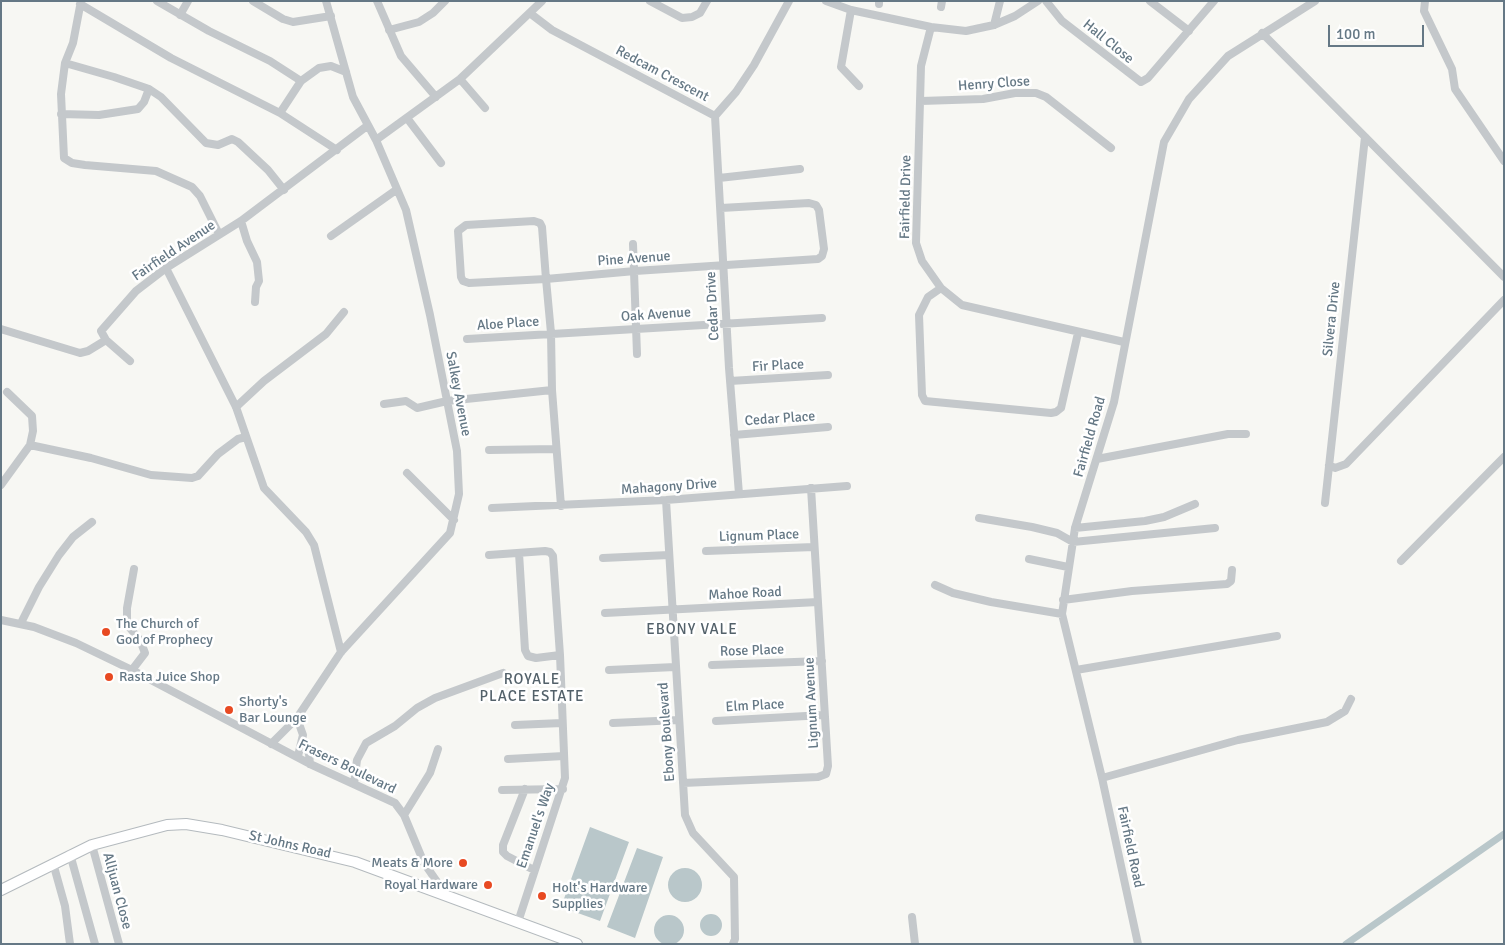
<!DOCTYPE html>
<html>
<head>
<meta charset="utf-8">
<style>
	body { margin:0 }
	#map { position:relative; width:1505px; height:945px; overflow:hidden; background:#f7f7f3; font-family:Signika,sans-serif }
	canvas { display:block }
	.frame { position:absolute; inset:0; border:2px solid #657885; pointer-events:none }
	.scale { position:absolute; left:1328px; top:25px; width:96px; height:22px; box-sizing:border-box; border:2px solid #657885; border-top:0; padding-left:6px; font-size:15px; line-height:18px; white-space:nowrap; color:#657885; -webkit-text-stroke:4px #fff; paint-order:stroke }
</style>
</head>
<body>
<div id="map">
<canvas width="1505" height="945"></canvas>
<div class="frame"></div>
<div class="scale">100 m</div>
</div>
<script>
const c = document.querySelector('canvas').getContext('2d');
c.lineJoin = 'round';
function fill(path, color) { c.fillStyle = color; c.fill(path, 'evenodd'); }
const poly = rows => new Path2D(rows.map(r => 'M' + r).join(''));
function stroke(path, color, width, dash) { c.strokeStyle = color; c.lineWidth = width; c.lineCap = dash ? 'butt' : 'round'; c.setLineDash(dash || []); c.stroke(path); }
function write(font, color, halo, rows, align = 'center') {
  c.font = font + ' Signika,sans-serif'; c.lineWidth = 5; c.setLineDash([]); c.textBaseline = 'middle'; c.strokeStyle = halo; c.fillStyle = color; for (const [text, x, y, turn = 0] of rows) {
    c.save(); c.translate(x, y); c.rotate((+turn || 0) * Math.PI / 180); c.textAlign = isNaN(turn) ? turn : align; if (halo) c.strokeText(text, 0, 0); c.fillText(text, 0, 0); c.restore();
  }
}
fill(poly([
	[590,827,629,842,600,921,561,907],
	[637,848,663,857,635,938,607,927],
	'668 885a17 17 0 1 1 34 0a17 17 0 1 1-34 0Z',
	'700 925a11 11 0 1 1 22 0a11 11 0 1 1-22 0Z',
	'654 930a15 15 0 1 1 30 0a15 15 0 1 1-30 0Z'
]), '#b9c7ca');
stroke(poly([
	[1346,944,1504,834]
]), '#b9c7ca', 7);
const secondary = poly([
	[1,890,92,845,167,825,186,824,222,830,355,862,577,944]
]);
stroke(secondary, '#b4babe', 12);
stroke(poly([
	[81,1,73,43,65,63,61,94,64,158,72,163,85,165,156,171,192,187,200,196,219,234],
	[157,1,209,31,270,61,301,81],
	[253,1,283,19,293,22,331,16],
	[377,1,401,56,436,97],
	[650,1,682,18,692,17,700,13,707,1],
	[826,1,851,10,931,27,966,31,994,25,1015,16,1038,1],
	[1046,1,1062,21,1141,82,1148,78,1214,1],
	[1150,1,1189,31],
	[1425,1,1424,11,1452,69,1455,89,1504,161],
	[80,4,171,58,280,113,337,150],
	[879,4,879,1],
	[941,7,942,1],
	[851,10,841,67,859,86],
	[531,14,552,30,715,116],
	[180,15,188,1],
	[994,25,1000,1],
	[931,27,921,66,916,243,922,261,941,288,962,305,1124,342],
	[389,30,419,22,433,13,445,1],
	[1262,33,1504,277],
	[65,63,114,77,149,89,161,97,206,143,218,145,232,139,238,142,268,170,284,190],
	[460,79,485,108],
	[921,101,983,99,1015,93,1036,93,1046,97,1111,148],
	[280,113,301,81,319,68,331,66,346,72],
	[61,114,99,115,138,109,144,102,149,89],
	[715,116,729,368,739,494],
	[715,116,736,92,754,65,789,1],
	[407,118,441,163],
	[376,140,460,79,542,1],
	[719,178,800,169],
	[241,221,247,241,257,262,259,281,256,287,255,302],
	[331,236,396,190],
	[633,244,637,354],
	[166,268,236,407,264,488,306,532,314,545,341,652],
	[941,288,928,297,919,315,922,395,925,401,1051,413,1056,412,1061,408,1078,333],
	[1,329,80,353,88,351,106,340],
	[467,339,822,318],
	[130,361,106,340,101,331,136,291,166,268,241,221,367,126],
	[730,381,828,375],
	[384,404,406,401,417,408,447,401,552,390],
	[236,407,264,381,326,334,344,312],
	[734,435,828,427],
	[30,445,91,458,151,475,192,478,198,476,218,454,238,439,246,437],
	[489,450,556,449],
	[1097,459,1228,434,1246,434],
	[1329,465,1335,468,1346,464,1504,300],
	[407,473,454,520],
	[1,485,30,445,33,431,32,416,7,392],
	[666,500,685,815,693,833,734,877,735,939,733,944],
	[1325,503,1365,137],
	[561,506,552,390,551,333,546,279,542,227,540,223,534,221,466,225,458,231,461,277,463,281,469,283,546,279,635,271,818,259,822,256,824,249,819,210,816,205,809,203,721,208],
	[492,508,666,500,847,486],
	[979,518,1032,527,1057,533,1073,542,1215,528],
	[1075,528,1145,521,1164,517,1195,504],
	[706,551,814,547],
	[519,553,525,650,528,656,536,658,560,655],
	[489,555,545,551,550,552,553,556,560,655,565,778,518,922],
	[603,558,669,555],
	[1029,559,1068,567],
	[1401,561,1504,457],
	[935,585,953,593,991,602,1062,614],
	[1063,600,1132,591,1227,584,1231,581,1232,570],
	[605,613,818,602],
	[1,620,34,627,76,643,132,670,310,764,395,803,404,815,424,863,447,896],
	[21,623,39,587,59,555,73,537,92,522],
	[712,665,822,661],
	[132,670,145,653,140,640,129,627,127,620,127,608,134,569],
	[609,670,675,667],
	[1076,670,1277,636],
	[297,718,303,735,298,756],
	[716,721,824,715],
	[613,723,678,720],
	[515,725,562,723],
	[303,740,309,754,310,764],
	[271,744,297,718,341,652,450,533,459,494,457,451,430,315,406,210,376,140,353,97,326,1],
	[508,759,564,756],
	[1102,778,1238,740,1327,722,1345,711,1351,699],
	[683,783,818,777,826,774,828,766,811,488],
	[354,784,357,760,366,743,395,726,417,708,435,698,503,673],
	[525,789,503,845,503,852,507,856,534,870],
	[502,790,563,789],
	[404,815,430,773,438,749],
	[92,845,119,944],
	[70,854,95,944],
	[53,863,65,906,70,944],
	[912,917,915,944],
	[1138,944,1102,778,1062,614,1075,528,1114,402,1164,142,1189,99,1228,56,1315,1]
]), '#c4c8cb', 8);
stroke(secondary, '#fff', 10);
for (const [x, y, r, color] of [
	[106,632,5,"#e84a22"],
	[109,677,5,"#e84a22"],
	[229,710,5,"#e84a22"],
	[463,863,5,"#e84a22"],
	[488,885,5,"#e84a22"],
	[542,896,5,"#e84a22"]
]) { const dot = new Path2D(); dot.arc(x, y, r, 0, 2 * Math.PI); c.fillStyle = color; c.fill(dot); stroke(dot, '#fff', 2); }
write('14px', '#657885', '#fff', [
	["Hall Close",1108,42,39],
	["Redcam Crescent",662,74,28],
	["Henry Close",994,84,-4],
	["Fairfield Drive",906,197,-89],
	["Fairfield Avenue",174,251,-34],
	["Pine Avenue",634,259,-4],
	["Cedar Drive",713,306,-93],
	["Oak Avenue",656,315,-4],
	["Silvera Drive",1332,319,-84],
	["Aloe Place",508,324,-4],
	["Fir Place",778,366,-3],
	["Salkey Avenue",458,394,79],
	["Cedar Place",780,419,-4],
	["Fairfield Road",1090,437,-74],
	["Mahagony Drive",669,487,-4],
	["Lignum Place",759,536,-2],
	["Mahoe Road",745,594,-3],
	["Rose Place",752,651,-2],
	["Lignum Avenue",812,703,-93],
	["Elm Place",755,706,-3],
	["Ebony Boulevard",667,732,-94],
	["Frasers Boulevard",347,767,26],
	["Emanuel's Way",536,826,-71],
	["St Johns Road",290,845,13],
	["Fairfield Road",1130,847,78],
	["Alljuan Close",117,891,75]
]);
write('14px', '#657885', '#fff', [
	["The Church of",116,624],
	["God of Prophecy",116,640],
	["Rasta Juice Shop",119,677],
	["Shorty's",239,702],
	["Bar Lounge",239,718],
	["Meats & More",453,863,"right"],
	["Royal Hardware",478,885,"right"],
	["Holt's Hardware",552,888],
	["Supplies",552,904]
], 'left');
c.letterSpacing = '1px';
write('15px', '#53616a', '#fff', [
	["EBONY VALE",692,630],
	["ROYALE",532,680],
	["PLACE ESTATE",532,697]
]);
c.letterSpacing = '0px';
</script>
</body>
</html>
